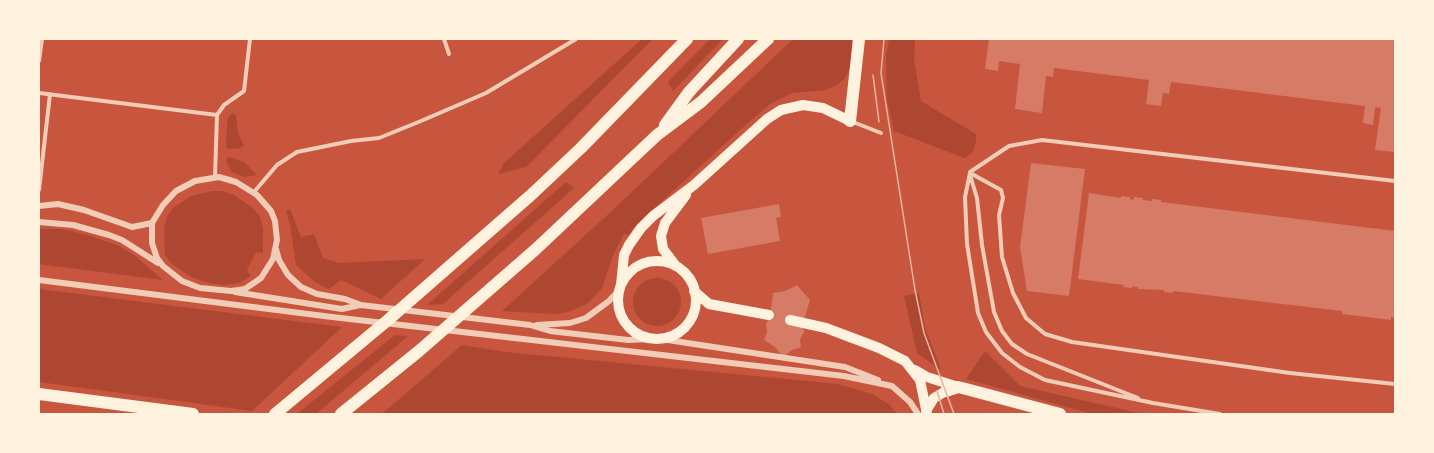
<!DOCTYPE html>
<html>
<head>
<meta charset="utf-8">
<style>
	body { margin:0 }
	#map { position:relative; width:1434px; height:453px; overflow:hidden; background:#c8553d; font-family:"DejaVu Sans",sans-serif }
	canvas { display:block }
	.frame { position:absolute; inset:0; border:40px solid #fff3e0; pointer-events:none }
</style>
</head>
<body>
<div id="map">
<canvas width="1434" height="453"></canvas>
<div class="frame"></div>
</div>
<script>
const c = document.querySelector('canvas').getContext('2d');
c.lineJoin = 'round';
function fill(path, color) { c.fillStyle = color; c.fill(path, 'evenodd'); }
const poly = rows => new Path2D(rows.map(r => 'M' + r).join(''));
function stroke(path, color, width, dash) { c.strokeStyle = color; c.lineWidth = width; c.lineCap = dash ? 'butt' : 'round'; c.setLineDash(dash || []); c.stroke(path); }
fill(poly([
	[642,39,653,39,526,167,498,174,504,163],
	[710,39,723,39,673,91,668,82],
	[793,39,852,39,851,66,845,78,837,85,826,90,792,93,770,104,741,129,636,225,628,235,624,233,612,258,602,288,587,304,568,312,555,314,502,311,614,209],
	[889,39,915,39,914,59,921,101,976,134,976,143,972,153,964,158,894,131,887,101,886,56],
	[233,113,236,116,238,132,244,146,240,148,231,149,226,148,227,123,228,117],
	[230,157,244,162,257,175,244,177,232,172,227,164,226,159],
	[566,182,574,188,443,304,427,305],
	[212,191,222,191,234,195,253,208,260,217,263,229,263,253,256,252,247,270,251,276,240,283,224,285,208,283,191,277,171,263,165,255,164,227,167,217,173,208,191,196],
	[290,209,301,237,314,234,323,258,339,263,425,259,381,299,341,280,329,289,315,282,296,265,290,224,286,211],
	[39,229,63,229,91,236,119,246,134,255,163,280,39,264],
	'633 302a24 24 0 1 1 48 0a24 24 0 1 1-48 0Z',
	[39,289,342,327,252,411,39,382],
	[919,293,925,327,941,370,917,353,904,296],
	[395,335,408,336,316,414,298,413],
	[462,345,506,352,838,384,872,394,890,405,897,414,382,414],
	[985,351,1020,386,1143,414,1092,414,966,379]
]), '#ae4732');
fill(poly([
	[989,39,1395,39,1395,152,1375,150,1381,108,1375,107,1373,125,1363,123,1365,106,1171,82,1169,94,1163,93,1161,106,1146,104,1149,80,1054,68,1053,77,1046,76,1042,113,1015,109,1020,64,999,61,998,71,985,69],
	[1031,163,1085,169,1069,296,1027,291,1020,247],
	[1089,193,1121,198,1121,196,1130,197,1130,199,1134,200,1134,197,1143,198,1143,200,1152,201,1152,199,1161,200,1161,202,1395,231,1395,318,1391,317,1391,320,1342,314,1342,311,1173,291,1173,293,1164,292,1164,290,1138,289,1138,287,1133,286,1132,288,1123,287,1124,285,1078,279],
	[779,204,781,217,776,218,780,241,708,254,701,218],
	[797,285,810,300,803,323,804,332,800,339,801,347,792,350,783,357,775,347,764,340,767,332,766,324,770,317,773,293,785,291]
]), '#d67c66');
stroke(poly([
	[444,39,449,54],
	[39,61,42,39],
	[39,93,217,115],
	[853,122,881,133],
	[970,172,1009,146,1042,140,1395,181],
	[970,173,1001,190,1003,198,999,215,1002,257,1013,293,1026,318,1045,334,1072,342,1290,373,1395,384],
	[970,173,965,197,967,244,978,313,986,332,1002,353,1020,367,1045,380,1153,403,1220,414],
	[970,175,977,198,982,245,994,312,1002,331,1012,344,1027,354,1138,398],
	[215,177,217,115,224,105,244,91,250,39],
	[39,190,50,94],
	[254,192,277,165,297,152,351,141,379,138,421,121,486,93,576,39]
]), '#f1ccb7', 4);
stroke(poly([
	[219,177,236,182,257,195,271,211,275,221,277,240,273,259,261,278,245,289,231,291,200,288,182,281,163,266,157,258,152,243,152,223,163,205,176,191,195,181,219,177],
	[39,206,58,204,84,210,132,227,152,223],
	[39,222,73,225,109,235,122,240,158,263],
	[276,249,279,260,288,275,301,287,317,294,345,299,361,305,530,325,550,331,628,340,651,339],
	[39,280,332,317,844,376,892,386,910,402,918,414],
	[235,292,342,309,360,305],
	[537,325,570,323,586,318,609,301,620,289],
	[661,339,845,367,878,380]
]), '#f1ccb7', 6);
stroke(poly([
	'618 300a39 39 0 1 1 78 0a39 39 0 1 1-78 0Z',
	[676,266,663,249,661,236,665,223,686,195],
	[621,285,624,255,629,245,641,228,653,216,694,185,767,119,781,110,803,105,823,108,850,121],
	[694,291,709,304,769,315],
	[790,320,826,328,879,348,905,361,920,380,927,414],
	[915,370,927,377,958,387],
	[926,411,934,398,946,391]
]), '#fff3e0', 10);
stroke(poly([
	[850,121,859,39],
	[665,125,689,92,738,39],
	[275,414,388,320,531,195,581,148,687,39],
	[341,414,419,351,536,249,657,135,701,102,768,39]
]), '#fff3e0', 12);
stroke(poly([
	[946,391,958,387,966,389,1060,414],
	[39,394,193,414]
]), '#fff3e0', 12);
stroke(poly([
	[884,39,881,73,915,290,924,333,954,414],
	[873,75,879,122],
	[937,391,944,414]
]), '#e9b49f', 1.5);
</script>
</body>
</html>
